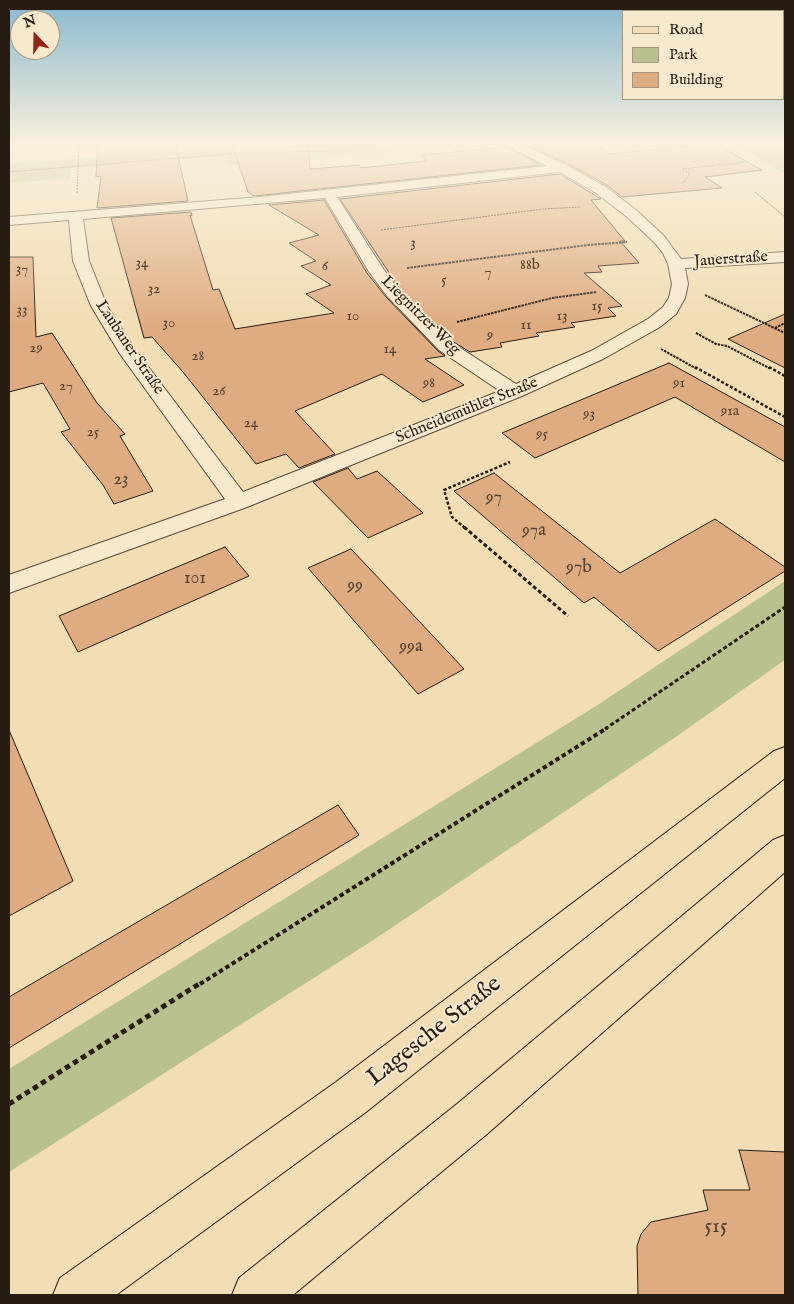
<!DOCTYPE html>
<html>
<head>
<meta charset="utf-8">
<style>
	body { margin:0 }
	#map { position:relative; width:794px; height:1304px; overflow:hidden; background:#f2ddb4; font-family:"IM FELL English",serif }
	canvas { display:block }
	.frame { position:absolute; inset:0; border:10px solid #271c11; pointer-events:none }
	.legend { position:absolute; left:622px; top:10px; width:162px; height:90px; box-sizing:border-box; background:#f7e9ce; border:1px solid #a49782; margin:0; padding:6px 9px; list-style:none; font-size:15px; color:#271c11 }
	.legend li { display:flex; align-items:center; gap:10px; height:25px }
	.legend b { width:25px; border:1px solid #a49782 }
	.north { position:absolute; left:10px; top:10px; width:50px; height:50px; box-sizing:border-box; background:#f7e9ce; border:1px solid #a49782; border-radius:50%; rotate:339deg; font-size:14px; font-weight:700; line-height:20px; text-align:center; color:#271c11 }
	.north::after { content:''; display:block; margin:auto; width:18px; height:22px; background:#8f2418; clip-path:polygon(50% 0,100% 100%,50% 72%,0 100%) }
</style>
</head>
<body>
<div id="map">
<canvas width="794" height="1304"></canvas>
<div class="frame"></div>
<ul class="legend">
<li><b style="height:6px;background:#f2ddb4"></b>Road</li>
<li><b style="height:14px;background:#b9c18e"></b>Park</li>
<li><b style="height:14px;background:#dfac81"></b>Building</li>
</ul>
<div class="north">N</div>
</div>
<script>
const c = document.querySelector('canvas').getContext('2d');
c.lineJoin = 'round';
function fill(path, color) { c.fillStyle = color; c.fill(path, 'evenodd'); }
const poly = rows => new Path2D(rows.map(r => 'M' + r).join(''));
function stroke(path, color, width, dash) { c.strokeStyle = color; c.lineWidth = width; c.lineCap = dash ? 'butt' : 'round'; c.setLineDash(dash || []); c.stroke(path); }
function write(font, color, halo, rows, align = 'center') {
  c.font = font + ' "IM FELL English",serif'; c.lineWidth = 4; c.setLineDash([]); c.textBaseline = 'middle'; c.strokeStyle = halo; c.fillStyle = color; for (const [text, x, y, turn = 0] of rows) {
    c.save(); c.translate(x, y); c.rotate((+turn || 0) * Math.PI / 180); c.textAlign = isNaN(turn) ? turn : align; if (halo) c.strokeText(text, 0, 0); c.fillText(text, 0, 0); c.restore();
  }
}
fill(poly([
	[265,142,493,143,229,165,225,156,71,168,70,178,9,183,9,164,229,147],
	[729,142,785,142,785,174,756,156],
	[785,581,785,660,677,736,375,939,9,1172,9,1069,596,706]
]), '#b9c18e');
const building = poly([
	[98,142,175,142,188,201,97,208,101,176,96,177,98,142],
	[231,142,308,142,310,169,359,165,361,168,426,161,421,155,507,147,541,165,254,196,248,192,231,142],
	[568,142,595,142,609,154,716,144,762,170,705,177,722,188,622,197,607,185,567,163,528,146,568,142],
	[560,174,601,199,591,200,625,241,620,241,639,263,598,266,602,272,584,273,622,306,608,308,616,316,571,323,575,327,536,333,539,336,500,343,502,347,470,352,452,341,400,289,340,199,560,174],
	[324,200,367,273,386,297,438,351,445,356,425,359,464,385,423,402,382,374,295,411,335,454,299,468,286,454,256,464,183,372,152,337,144,338,111,218,191,212,192,216,190,215,213,290,219,289,235,329,334,313,306,294,331,285,301,266,316,261,289,243,319,235,269,205,324,200],
	[9,257,33,257,36,337,52,333,97,403,125,434,120,436,153,491,114,504,103,485,61,432,70,429,43,383,9,392,9,257],
	[785,314,785,368,728,339,785,314],
	[669,363,785,427,785,462,675,397,535,458,502,433,669,363],
	[348,468,357,479,377,471,423,513,368,538,313,482,348,468],
	[494,473,620,573,715,519,785,567,785,571,658,651,594,597,584,603,454,491,494,473],
	[225,547,249,576,78,652,59,616,225,547],
	[351,549,403,604,464,669,418,694,308,568,351,549],
	[9,730,73,881,9,916,9,730],
	[338,805,359,835,9,1048,9,997,338,805],
	[739,1150,785,1152,785,1295,638,1295,637,1246,641,1234,651,1222,708,1210,703,1190,750,1190,739,1150]
]);
fill(building, '#dfac81');
stroke(building, '#271c11', 1);
const street = poly([
	[500,142,516,142,566,165,606,187,636,210,664,236,681,259,785,252,785,262,685,268,688,284,685,298,676,314,660,327,603,359,522,396,247,507,9,593,9,575,225,499,120,354,91,306,73,261,69,220,9,225,9,217,260,197,547,166,500,142],
	[560,172,596,193,626,216,654,242,663,253,668,264,672,284,669,298,663,307,648,319,591,351,516,384,451,342,399,290,384,270,337,197,560,172],
	[325,198,369,272,387,296,439,350,500,391,243,492,134,348,107,306,89,261,83,219,325,198]
]);
const primary = poly([
	[785,747,785,778,366,1112,116,1295,53,1295,60,1278,336,1082,774,751,785,747],
	[785,835,785,872,487,1134,293,1295,232,1295,239,1278,457,1104,773,840,785,835]
]);
stroke(street, '#5a4c3a', 2);
stroke(primary, '#271c11', 2);
stroke(poly([
	[359,142,387,146],
	[333,150,347,142],
	[9,172,240,153,330,151,451,142],
	[683,183,690,174,682,169,747,162],
	[755,192,785,217],
	[77,193,79,142],
	[381,230,543,209,581,207],
	[619,243,627,242]
]), '#271c11', 1, [2, 1]);
stroke(poly([
	[407,268,588,245,627,242],
	[705,295,785,333],
	[457,322,552,298,597,292],
	[775,328,785,323],
	[696,333,716,344,727,346,771,369],
	[661,349,697,369]
]), '#271c11', 2, [2.5, 1]);
stroke(poly([
	[695,367,785,417],
	[769,367,785,376],
	[465,528,452,517,444,490,510,462]
]), '#271c11', 2.5, [3, 2]);
stroke(poly([
	[464,527,568,616],
	[605,729,785,607]
]), '#271c11', 3, [4, 2.5]);
stroke(poly([
	[200,984,607,728]
]), '#271c11', 4, [4.5, 3]);
stroke(poly([
	[9,1104,202,982]
]), '#271c11', 5, [5.5, 4]);
fill(street, '#f7e9ce');
fill(primary, '#f2ddb4');
const sky = c.createLinearGradient(0, 0, 0, 325);
sky.addColorStop(0, '#89b8cf');
sky.addColorStop(0.44, '#f9f0dd');
sky.addColorStop(1, '#f9f0dd00');
c.fillStyle = sky;
c.fillRect(0, 0, 794, 325);
write('15px', '#55402d', null, [
	["3",413,244],
	["34",142,264],
	["88b",530,266],
	["6",325,267],
	["37",22,270],
	["7",488,273],
	["5",444,281],
	["32",154,290],
	["15",597,307],
	["33",22,311],
	["10",353,317],
	["13",562,317],
	["30",169,324],
	["11",526,326],
	["9",490,336],
	["29",36,349],
	["14",390,350],
	["28",198,357],
	["98",429,384],
	["91",679,384],
	["27",66,387],
	["26",219,392],
	["91a",730,412],
	["93",589,415],
	["24",251,424],
	["25",93,433],
	["95",542,435]
]);
write('16px', '#271c11', '#f7e9ce', [
	["Jauerstraße",731,260,-4],
	["Liegnitzer Weg",420,316,45],
	["Laubaner Straße",129,348,56],
	["Schneidemühler Straße",467,411,-22]
]);
write('18px', '#55402d', null, [
	["23",121,480],
	["97",494,498],
	["97a",534,531],
	["97b",579,568],
	["101",195,579],
	["99",355,586],
	["99a",411,647]
]);
write('21px', '#55402d', null, [
	["515",716,1228]
]);
write('24px', '#271c11', '#f7e9ce', [
	["Lagesche Straße",435,1032,-38]
]);
</script>
</body>
</html>
